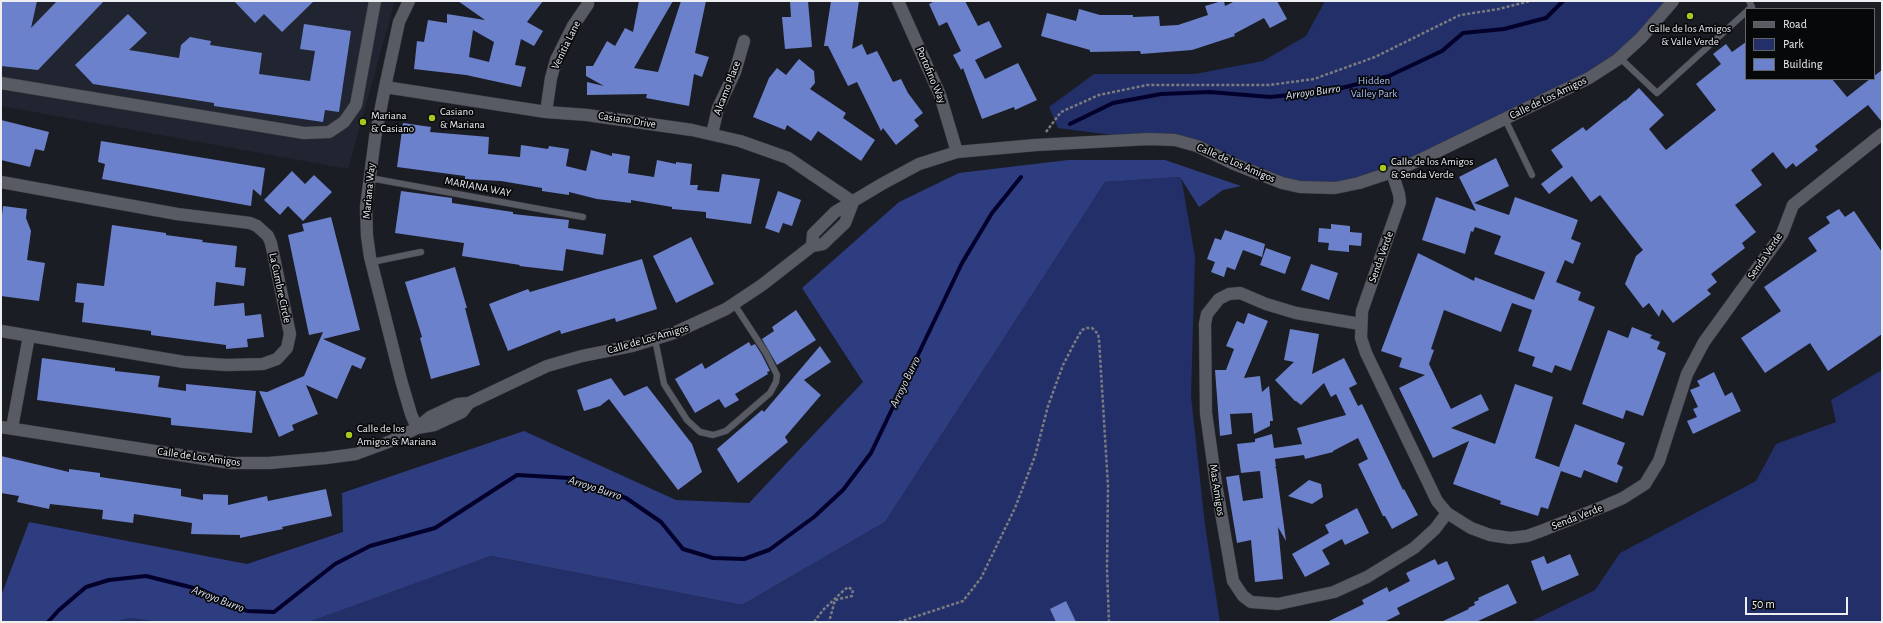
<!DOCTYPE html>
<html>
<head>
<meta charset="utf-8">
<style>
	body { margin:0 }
	#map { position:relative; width:1883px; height:623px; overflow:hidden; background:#1b1d24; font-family:"Alegreya Sans",sans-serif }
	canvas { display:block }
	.frame { position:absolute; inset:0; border:2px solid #eceef2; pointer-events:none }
	.legend { position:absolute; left:1745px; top:8px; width:130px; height:72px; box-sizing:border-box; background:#07080a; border:1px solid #636467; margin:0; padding:5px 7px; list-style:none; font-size:12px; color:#eceef2 }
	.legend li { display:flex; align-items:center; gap:8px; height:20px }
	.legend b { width:20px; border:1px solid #636467 }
	.scale { position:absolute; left:1745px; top:597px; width:103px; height:18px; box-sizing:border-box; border:2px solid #eceef2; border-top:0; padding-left:5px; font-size:12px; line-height:14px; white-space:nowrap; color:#eceef2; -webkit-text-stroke:3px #07080a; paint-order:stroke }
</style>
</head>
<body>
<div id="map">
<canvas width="1883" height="623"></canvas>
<div class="frame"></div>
<ul class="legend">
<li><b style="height:5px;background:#585b63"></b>Road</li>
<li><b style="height:11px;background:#232f68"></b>Park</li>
<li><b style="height:11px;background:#6c81cb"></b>Building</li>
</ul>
<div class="scale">50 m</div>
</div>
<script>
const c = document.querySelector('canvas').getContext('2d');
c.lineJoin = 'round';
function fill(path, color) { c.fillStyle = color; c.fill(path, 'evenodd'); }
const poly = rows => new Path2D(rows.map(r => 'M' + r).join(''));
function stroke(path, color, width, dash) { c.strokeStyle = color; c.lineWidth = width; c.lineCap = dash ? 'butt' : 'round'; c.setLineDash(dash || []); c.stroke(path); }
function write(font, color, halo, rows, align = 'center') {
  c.font = font + ' "Alegreya Sans",sans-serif'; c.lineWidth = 3.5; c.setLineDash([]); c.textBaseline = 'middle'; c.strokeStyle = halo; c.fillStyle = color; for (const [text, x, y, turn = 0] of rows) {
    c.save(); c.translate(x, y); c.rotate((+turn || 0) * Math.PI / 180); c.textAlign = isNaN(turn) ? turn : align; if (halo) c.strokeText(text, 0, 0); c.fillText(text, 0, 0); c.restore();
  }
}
fill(poly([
	[1,1,395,1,348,169,1,106]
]), '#212531');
fill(poly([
	[1325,1,1673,1,1617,60,1359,183,1300,187,1197,146,1058,128,1049,107,1094,74,1195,74,1263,61,1306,36],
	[1181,177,1195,256,1191,396,1205,525,1220,622,309,622,491,556,742,605,885,522,1105,182],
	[1882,370,1882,622,1530,622,1595,590,1620,553,1756,481,1776,444,1836,422,1831,400],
	[130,618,158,622,114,622]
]), '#232f68');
fill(poly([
	[1068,160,1165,160,1241,186,1223,190,1199,207,1180,177,1105,182,885,522,742,605,491,556,309,622,158,622,130,618,114,622,1,622,1,596,29,522,247,564,343,532,342,493,524,431,676,500,749,503,863,382,802,288,899,202,959,173]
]), '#2e3c80');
stroke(poly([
	[1070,124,1113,103,1161,94,1210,92,1270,97,1330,91,1389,76,1442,51,1463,33,1504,29,1546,18,1563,1],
	[48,622,59,610,86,587,109,580,146,576,202,590,247,611,274,612,335,564,370,546,435,528,517,475,570,478,626,498,661,522,683,549,713,558,744,559,769,550,814,517,843,490,871,453,962,263,992,213,1021,177]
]), '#03002b', 4);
fill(poly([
	[1,1,37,1,31,28,57,1,104,1,38,70,1,66],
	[234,1,314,1,282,32,264,14,255,23],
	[458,1,543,1,527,22,543,31,534,46,521,39,515,65,526,67,521,87,466,75,414,69,417,41,424,42,428,20,447,23,447,14,485,20],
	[473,30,494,42,489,62,469,57],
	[639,1,673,1,634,68,658,72,681,1,706,1,695,53,709,57,702,77,694,74,689,106,646,98,647,94,587,95,587,82,604,86,586,76,586,66,593,66,607,41,615,46,625,28,633,32],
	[790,1,808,1,812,47,785,49,782,17,791,17],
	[831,1,859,1,852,49,862,44,867,55,877,51,893,82,901,79,908,93,923,113,914,120,919,126,896,145,883,128,881,131,857,82,848,86,828,46,824,46],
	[935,1,965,1,978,26,989,21,1002,47,975,60,985,79,1018,63,1037,100,1015,110,1014,107,982,119,963,68,961,70,953,55,961,51,947,22,939,26,929,4],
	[1222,1,1224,1,1225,6,1235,1,1277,1,1287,19,1270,28,1264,18,1234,34,1235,36,1192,50,1141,54,1140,51,1090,52,1090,50,1041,36,1047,13,1076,21,1079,9,1100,15,1133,15,1133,17,1159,16,1160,26,1178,25,1208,15,1205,6],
	[128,14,147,33,129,50,179,58,181,45,190,37,211,41,210,45,262,53,259,74,310,81,315,51,300,49,304,24,351,31,339,112,325,110,323,122,214,106,214,103,93,84,75,65],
	[1746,42,1746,79,1832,79,1847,97,1870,79,1874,79,1874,76,1882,70,1882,122,1868,105,1815,146,1818,150,1796,167,1793,163,1786,169,1773,152,1751,170,1762,185,1735,205,1756,232,1742,243,1745,248,1711,274,1717,282,1707,290,1711,294,1673,323,1662,309,1659,317,1649,303,1643,308,1625,284,1636,256,1643,250,1600,195,1591,202,1572,176,1549,194,1541,184,1563,167,1551,150,1583,127,1586,131,1625,100,1625,101,1639,88,1664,115,1649,129,1666,150,1716,110,1696,84,1721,64,1713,54,1726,44,1732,52],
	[799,59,814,71,815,83,810,89,846,113,843,118,875,140,861,161,818,131,811,141,787,125,785,130,753,117,769,78,777,68,786,75],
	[1,120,49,132,44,151,35,149,30,167,1,160],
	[403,123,431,127,430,132,489,137,488,154,520,157,521,145,548,149,549,146,569,149,566,166,586,171,591,150,612,156,612,153,630,156,628,173,654,177,657,160,676,164,676,162,692,164,690,185,698,185,697,190,719,192,722,174,760,179,751,224,706,218,706,212,672,209,672,207,631,200,631,203,597,199,569,192,569,195,542,191,542,188,501,181,465,179,465,176,397,167],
	[101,141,265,168,261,196,253,189,251,206,102,179,105,164,98,162],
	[1496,158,1509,186,1474,203,1509,215,1515,197,1578,220,1571,239,1581,243,1573,264,1565,260,1556,282,1581,292,1578,300,1595,307,1571,371,1555,365,1552,373,1532,366,1535,357,1518,351,1532,310,1512,303,1501,332,1444,310,1431,349,1434,350,1429,364,1451,409,1481,394,1489,410,1451,428,1495,444,1515,384,1553,397,1535,458,1559,467,1575,424,1625,443,1617,464,1623,467,1617,483,1584,470,1581,478,1561,471,1548,509,1541,507,1538,516,1500,504,1501,501,1453,484,1469,441,1433,458,1399,388,1425,375,1399,367,1402,358,1381,351,1418,253,1474,281,1475,277,1534,300,1545,272,1494,254,1501,236,1475,227,1473,232,1471,231,1465,254,1422,240,1436,197,1476,211,1459,177],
	[292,171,305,184,314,175,332,192,303,221,288,206,280,215,264,200],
	[401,191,452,198,452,203,513,212,513,214,569,220,568,228,606,234,603,255,566,249,563,271,519,266,520,265,462,256,464,243,395,233],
	[778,191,801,200,792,226,783,223,779,233,765,228],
	[3,206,27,209,26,218,31,231,27,260,45,263,39,301,1,296,1,225],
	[1839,209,1845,217,1854,211,1882,252,1882,334,1828,371,1810,343,1765,373,1741,338,1781,311,1764,287,1817,251,1808,238,1830,223,1826,217],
	[331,217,360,330,323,339,366,358,361,369,352,365,337,399,306,385,318,414,292,425,294,430,279,437,259,391,267,392,304,376,323,332,309,335,288,235,304,231,302,224],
	[1331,224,1350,226,1350,232,1362,233,1361,246,1349,245,1349,252,1328,250,1329,243,1318,242,1319,228,1331,229],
	[112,225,166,233,166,235,203,240,202,242,237,246,235,267,246,268,244,286,216,282,214,306,244,303,245,316,261,314,264,337,247,339,248,347,226,349,226,345,151,335,151,331,82,322,84,303,75,302,77,283,104,286],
	[1225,230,1265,244,1262,257,1243,250,1235,270,1227,267,1224,277,1211,272,1215,262,1207,259,1215,238,1221,240],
	[691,237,714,284,676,303,653,256],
	[1266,248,1291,257,1285,274,1260,265],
	[642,259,657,309,616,322,615,318,561,334,560,330,508,351,489,304,528,289,530,292],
	[1311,264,1338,273,1329,300,1301,290],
	[455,267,467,308,465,308,480,365,431,379,420,338,422,337,405,282],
	[796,310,816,340,777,365,762,339,774,331,772,327],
	[1248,313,1268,321,1244,378,1260,376,1262,392,1269,386,1273,421,1270,421,1270,426,1254,434,1252,413,1230,414,1232,434,1220,436,1215,370,1226,370,1234,349,1226,346,1237,321,1244,324],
	[1632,327,1652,335,1650,338,1660,342,1657,349,1666,353,1643,416,1626,410,1623,419,1582,404,1608,330,1628,338],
	[1290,329,1319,334,1312,374,1344,358,1357,384,1349,388,1358,406,1362,404,1403,490,1404,489,1418,515,1392,529,1385,516,1383,516,1358,464,1368,459,1358,438,1333,451,1333,452,1305,459,1304,455,1275,459,1276,467,1274,467,1276,468,1286,541,1278,527,1283,579,1255,582,1251,540,1237,543,1226,477,1239,475,1243,501,1263,498,1260,471,1241,473,1237,444,1255,442,1255,439,1272,434,1274,448,1302,444,1297,428,1346,415,1336,394,1331,397,1324,383,1301,405,1296,401,1295,401,1275,380,1294,362,1284,360],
	[749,342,751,346,755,344,762,355,770,371,767,372,768,374,735,394,739,400,725,408,719,399,695,413,675,379,702,363,705,369],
	[820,346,831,362,804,380,821,395,785,437,788,442,738,483,717,449,762,410,764,412],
	[42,358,115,368,115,371,160,376,158,387,186,391,186,384,256,391,252,433,171,425,171,418,37,400],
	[1714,372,1725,396,1732,392,1741,411,1693,434,1687,421,1697,417,1693,409,1698,407,1690,390,1700,386,1697,381],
	[611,378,624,396,647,386,692,444,702,472,678,490,609,399,600,406,584,411,577,390],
	[1,456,69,472,69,469,100,473,100,477,181,489,181,496,203,500,203,494,228,495,228,505,267,496,268,501,326,489,332,516,282,527,283,529,240,538,240,535,191,534,192,523,134,514,133,523,102,519,103,510,50,504,49,509,17,502,19,496,1,493],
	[1309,480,1321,484,1323,497,1312,504,1288,496],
	[1357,508,1369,533,1345,545,1342,539,1322,550,1330,564,1305,577,1292,554,1329,533,1325,525],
	[1570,554,1579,575,1542,591,1531,561,1544,556,1547,564],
	[1435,559,1438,565,1447,561,1455,579,1397,608,1400,614,1384,622,1327,622,1364,604,1362,600,1387,587,1389,592,1410,581,1406,573],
	[1508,584,1517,603,1476,622,1441,622,1469,609,1468,608,1475,605,1474,602,1479,600,1478,598],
	[1066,601,1076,622,1056,622,1050,609]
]), '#6c81cb');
const lane = poly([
	[1749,1,1752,7,1749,9],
	[1619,57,1657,93,1746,12],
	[1505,119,1532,175],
	[370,178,583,217],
	[372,262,421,252],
	[655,339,664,384,687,420,700,432,713,435,726,431,770,393,776,382,777,375,766,353,734,304]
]);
const street = poly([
	[409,1,399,22,385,87,375,138,366,207,367,236,370,257,401,380,411,414,417,428],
	[898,1,940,95,957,152],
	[1,83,304,133,329,132,344,122,356,105,375,1],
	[385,87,546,112,587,115,692,130,740,141,788,158,853,202],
	[546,112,551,78,556,60,573,26,588,4],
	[712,134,718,108,735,72,744,41],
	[1392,172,1399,194,1400,202,1362,311,1361,338,1366,353,1437,501,1447,513,1471,528,1490,535,1510,538,1527,536,1541,531,1607,505,1623,498,1645,484,1659,461,1687,374,1704,342,1782,234,1793,205,1882,134],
	[1,182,177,214,250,223,257,226,268,236,271,243,290,334,287,348,277,359,263,364,226,365,184,362,1,331],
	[812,246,813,234,835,212,882,184,919,164,957,152,1036,145,1149,139,1175,140,1197,146,1234,164,1282,183,1300,187,1335,188,1359,183,1392,172,1424,158,1589,78,1617,60,1641,38,1673,1],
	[1360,324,1296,313,1266,304,1240,293,1229,294,1219,299,1207,314,1205,324,1206,413,1216,484,1233,581,1243,596,1251,602,1278,604,1334,592,1367,577,1414,548,1435,529,1447,513],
	[1,427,231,463,269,463,326,458,356,454,391,441,417,428,430,417,458,404,469,403,547,366,582,356,632,346,674,333,726,309,762,285,812,246,823,244,845,223,853,202],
	[12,428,29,336],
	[417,428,434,425,462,412,469,403]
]);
stroke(lane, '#393b3f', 7);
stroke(street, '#393b3f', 13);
stroke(poly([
	[1046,132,1061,112,1099,95,1147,85,1269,85,1314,79,1375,57,1460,15,1499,9,1530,1],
	[814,622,823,610,842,592,848,587,853,590,852,596,835,600,829,622],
	[899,622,963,601,981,578,1015,508,1035,456,1048,406,1063,365,1076,340,1082,330,1087,328,1092,328,1098,334,1099,339,1108,486,1107,569,1109,622]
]), '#7a7c82', 2.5, [3, 2]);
stroke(lane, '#585b63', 6);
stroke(street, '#585b63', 12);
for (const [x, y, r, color] of [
	[1690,16,4,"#a7c81f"],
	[432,118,4,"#a7c81f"],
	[363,122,4,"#a7c81f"],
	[1383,168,4,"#a7c81f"],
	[349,435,4,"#a7c81f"]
]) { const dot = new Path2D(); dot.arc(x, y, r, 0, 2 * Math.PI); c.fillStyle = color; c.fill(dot); stroke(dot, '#07080a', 1.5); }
write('11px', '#eceef2', '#07080a', [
	["Calle de los Amigos",1690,29,"center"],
	["& Valle Verde",1690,42,"center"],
	["Casiano",440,112],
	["& Mariana",440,125],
	["Mariana",371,116],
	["& Casiano",371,129],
	["Calle de los Amigos",1391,162],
	["& Senda Verde",1391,175],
	["Calle de los",357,429],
	["Amigos & Mariana",357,442]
], 'left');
write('11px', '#eceef2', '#07080a', [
	["Venitia Lane",566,45,-64],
	["Portofino Way",931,75,67],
	["Alcamo Place",727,88,-69],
	["Calle de Los Amigos",1548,98,-26],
	["Casiano Drive",627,120,9],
	["Calle de Los Amigos",1236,163,23],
	["MARIANA WAY",478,187,11],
	["Mariana Way",369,191,-85],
	["Senda Verde",1765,256,-56],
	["Senda Verde",1381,257,-70],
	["La Cumbre Circle",280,288,78],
	["Calle de Los Amigos",648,339,-16],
	["Calle de Los Amigos",199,457,8],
	["Mas Amigos",1217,490,81],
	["Senda Verde",1577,517,-21]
]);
write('11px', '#adbffb', '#07080a', [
	["Hidden",1374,81],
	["Valley Park",1374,94]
]);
write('italic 12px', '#d8dff3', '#07080a', [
	["Arroyo Burro",1313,92,-8],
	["Arroyo Burro",905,382,-64],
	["Arroyo Burro",595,488,18],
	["Arroyo Burro",218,599,21]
]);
</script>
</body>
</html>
